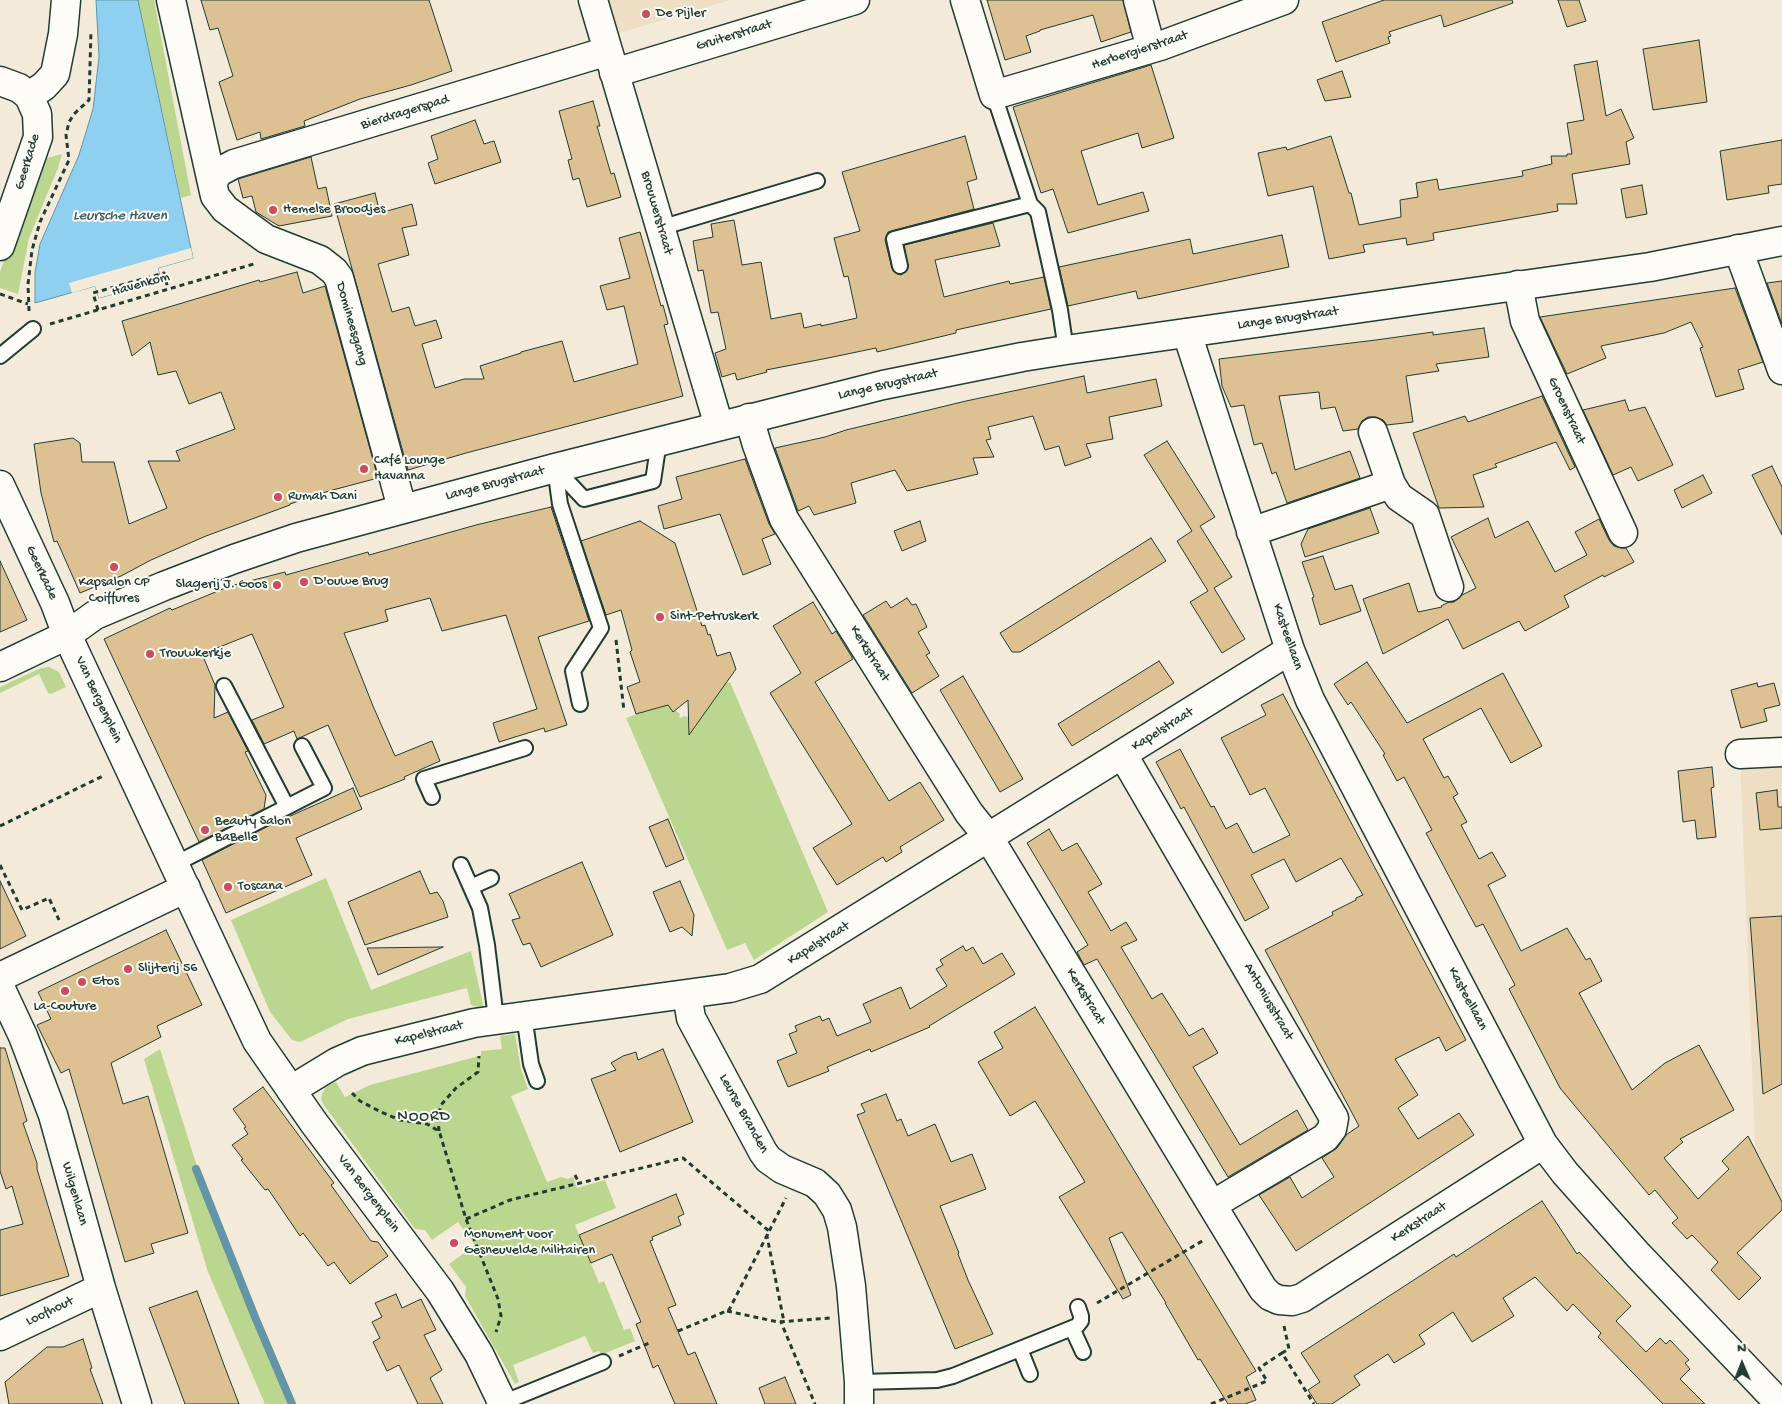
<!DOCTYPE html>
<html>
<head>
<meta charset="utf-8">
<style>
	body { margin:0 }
	#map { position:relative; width:1782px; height:1404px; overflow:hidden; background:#f4ead9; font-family:"Gochi Hand",sans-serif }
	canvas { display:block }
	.north { position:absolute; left:1717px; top:1339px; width:50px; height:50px; -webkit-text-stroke:4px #fdfcf7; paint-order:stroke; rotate:359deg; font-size:14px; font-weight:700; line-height:20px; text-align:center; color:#1f3d34 }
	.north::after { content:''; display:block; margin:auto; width:18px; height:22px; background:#1f3d34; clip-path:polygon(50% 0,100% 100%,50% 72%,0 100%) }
</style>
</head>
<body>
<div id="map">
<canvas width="1782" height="1404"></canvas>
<div class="north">N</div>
</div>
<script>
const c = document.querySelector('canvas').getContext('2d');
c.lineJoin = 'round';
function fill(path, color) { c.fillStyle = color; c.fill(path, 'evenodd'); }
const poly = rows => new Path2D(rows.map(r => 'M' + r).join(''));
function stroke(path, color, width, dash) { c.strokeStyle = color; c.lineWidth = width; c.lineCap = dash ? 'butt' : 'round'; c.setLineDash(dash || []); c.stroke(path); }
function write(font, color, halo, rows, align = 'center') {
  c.font = font + ' "Gochi Hand",sans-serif'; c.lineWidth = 4; c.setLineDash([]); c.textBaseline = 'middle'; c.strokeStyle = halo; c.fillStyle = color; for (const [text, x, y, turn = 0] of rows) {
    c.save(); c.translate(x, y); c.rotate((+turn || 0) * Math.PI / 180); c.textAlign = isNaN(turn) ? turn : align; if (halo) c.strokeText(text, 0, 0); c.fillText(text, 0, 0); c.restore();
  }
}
fill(poly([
	[606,0,730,0,616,34],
	[1782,752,1782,1202,1757,1200,1740,754]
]), '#eddec4');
fill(poly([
	[138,0,154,0,191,195,181,198],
	[62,154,58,168,29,238,18,294,0,288,0,272,40,160],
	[49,667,59,672,66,687,51,694,48,693,39,674,0,693,0,687,41,668],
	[730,682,828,912,754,960,745,943,727,950,626,718,656,707,657,709,660,706,672,702,673,712,675,710,680,714,679,717,681,718,683,716,689,717,719,686],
	[326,878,371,990,471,951,484,1009,471,1005,467,988,348,1019,300,1042,292,1040,270,1012,231,920],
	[515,1034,521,1069,528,1089,511,1096,547,1182,561,1177,568,1179,573,1177,577,1188,605,1180,616,1208,575,1225,599,1283,604,1281,624,1330,630,1328,635,1341,601,1355,599,1351,593,1353,585,1336,513,1365,519,1382,515,1384,465,1296,466,1287,449,1264,475,1245,458,1222,432,1240,425,1230,415,1229,323,1104,321,1098,323,1092,326,1087,336,1082,345,1097,370,1085,479,1056,481,1055,481,1051,502,1049,500,1036],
	[160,1049,206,1195,252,1309,295,1404,265,1404,208,1272,144,1059]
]), '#bbd78f');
const water = poly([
	[96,0,138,0,193,258,158,268,161,281,99,298,95,286,35,303,35,273,40,244,79,155,93,109,99,57,96,0]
]);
fill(water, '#8fcff0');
stroke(water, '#6295a5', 1);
fill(poly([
	[191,248,193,258,158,268,161,281,99,298,95,286,72,293,69,283]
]), '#f4ead9');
stroke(poly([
	[196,1169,255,1317,292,1404]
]), '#6295a5', 8);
const building = poly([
	[201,0,429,0,452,71,411,85,360,99,327,112,304,121,305,126,261,139,260,132,237,140,219,82,233,76,218,28,210,30,201,0],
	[987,0,1123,0,1131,32,1101,42,1093,15,1040,30,1040,31,1026,36,1031,52,1005,60,987,0],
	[1384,0,1512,0,1513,3,1444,27,1441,15,1389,32,1391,36,1388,37,1390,43,1336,62,1322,22,1384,0],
	[1558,0,1579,0,1586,21,1567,27,1558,0],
	[1699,40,1707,102,1653,110,1643,49,1699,40],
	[1597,61,1606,116,1621,109,1634,138,1626,142,1630,164,1572,174,1577,204,1557,204,1558,211,1433,233,1434,240,1407,245,1406,238,1363,245,1365,252,1329,259,1313,186,1268,196,1258,153,1286,147,1287,150,1331,136,1349,193,1351,193,1359,225,1401,217,1400,200,1418,197,1416,183,1437,179,1439,190,1523,176,1522,171,1552,164,1551,156,1567,156,1567,154,1572,154,1567,123,1584,120,1574,65,1597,61],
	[1151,65,1174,138,1142,148,1138,133,1081,151,1098,205,1143,192,1149,211,1068,233,1053,189,1041,193,1013,107,1151,65],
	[1342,71,1351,97,1325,101,1317,80,1342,71],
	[593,101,600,126,597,126,611,174,614,173,621,197,587,207,579,178,573,180,568,160,572,159,559,111,593,101],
	[475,120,484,144,494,141,501,162,435,184,428,163,438,159,431,136,475,120],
	[965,136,977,179,967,182,974,209,888,232,885,240,892,268,897,274,901,275,908,269,904,245,993,223,1000,246,935,260,944,297,1009,281,1010,284,1044,277,1051,309,956,330,956,333,877,352,876,348,828,358,766,370,767,372,737,380,735,373,722,377,715,353,726,349,718,312,711,313,703,270,698,271,693,241,713,237,711,224,734,220,742,265,761,262,771,319,801,313,804,328,821,324,821,326,857,318,848,276,844,277,834,238,860,231,842,172,965,136],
	[1782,140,1782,184,1768,186,1769,193,1727,200,1720,151,1782,140],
	[311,157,318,189,326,187,332,216,279,226,256,212,252,196,243,198,238,179,311,157],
	[1642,185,1647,214,1626,218,1621,189,1642,185],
	[375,193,380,213,412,204,417,225,402,228,409,255,378,264,392,312,409,307,415,326,436,320,442,338,422,344,435,388,464,379,484,379,480,366,521,353,521,352,562,341,574,382,638,364,624,306,607,310,600,286,630,278,619,238,640,232,661,306,663,305,668,324,664,325,683,396,466,453,408,470,334,204,375,193],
	[1282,235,1289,267,1138,299,1136,291,1068,306,1059,267,1190,239,1193,254,1282,235],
	[297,272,303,293,325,286,378,478,329,491,290,504,290,505,206,536,151,560,121,576,80,593,57,541,54,542,41,493,34,444,73,438,80,443,82,462,114,462,129,524,167,508,148,461,180,461,176,451,235,429,221,392,189,404,176,371,158,375,150,342,132,356,122,321,259,280,260,282,297,272],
	[1782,281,1782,324,1767,283,1782,281],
	[1735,288,1763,362,1738,370,1744,389,1716,397,1700,348,1703,347,1691,322,1664,333,1601,346,1606,358,1567,374,1540,317,1735,288],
	[1484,328,1489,357,1436,364,1439,371,1406,376,1413,422,1387,425,1383,420,1376,417,1368,417,1362,421,1358,429,1343,431,1335,407,1321,409,1319,392,1279,396,1295,470,1350,451,1360,478,1287,503,1276,472,1272,474,1262,443,1254,445,1244,405,1231,407,1222,386,1219,359,1376,340,1433,332,1433,335,1484,328],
	[1084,376,1087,393,1156,379,1162,406,1109,417,1113,439,1086,444,1091,457,1065,466,1059,446,1045,450,1033,416,988,427,991,439,986,440,994,457,973,458,978,474,907,491,895,470,851,483,856,503,814,515,809,506,798,511,775,448,825,437,846,430,966,401,1084,376],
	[1542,396,1575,467,1570,470,1556,442,1495,464,1497,467,1473,475,1484,507,1439,508,1413,433,1465,416,1468,422,1542,396],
	[1625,400,1629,411,1645,407,1673,465,1638,481,1631,467,1613,475,1583,410,1625,400],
	[1167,441,1215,517,1200,526,1232,577,1214,588,1245,639,1222,653,1190,602,1208,591,1177,541,1192,531,1144,455,1167,441],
	[745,459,769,524,775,534,762,539,771,564,743,575,720,514,664,529,658,506,682,499,676,477,745,459],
	[1772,466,1782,487,1782,535,1752,475,1772,466],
	[1703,475,1712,493,1682,508,1674,490,1703,475],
	[551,507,589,621,538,637,567,725,545,732,544,728,499,742,493,723,537,709,506,615,442,631,430,598,385,610,388,621,344,633,373,706,395,756,432,741,440,761,404,777,405,779,360,797,328,725,297,739,294,731,264,744,252,720,284,707,252,634,202,654,215,685,214,718,228,712,248,751,245,752,266,795,264,809,199,842,104,639,170,608,172,610,230,586,285,572,286,575,368,552,369,555,476,525,551,507],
	[1370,508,1379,533,1305,557,1301,544,1308,529,1370,508],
	[1488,518,1495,538,1528,521,1555,572,1587,555,1575,532,1599,519,1609,540,1614,546,1621,548,1626,548,1634,562,1604,577,1603,575,1564,596,1569,607,1525,631,1519,621,1463,649,1448,619,1383,654,1363,599,1409,583,1418,612,1442,607,1441,606,1449,602,1454,602,1462,595,1476,588,1451,537,1488,518],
	[640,521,675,543,702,626,705,625,708,635,710,634,717,656,730,652,736,669,689,735,688,700,673,712,668,705,636,714,627,687,640,682,630,652,632,650,621,610,606,615,581,541,640,521],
	[920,521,926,541,902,551,894,531,920,521],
	[1151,538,1166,561,1020,652,1012,652,1000,633,1151,538],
	[1323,556,1335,590,1352,585,1361,611,1320,625,1312,598,1314,597,1302,562,1323,556],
	[0,561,27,620,0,632,0,561],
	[907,598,912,605,916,604,927,627,918,632,930,653,926,655,939,676,912,693,863,615,886,601,891,608,907,598],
	[813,602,832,634,836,631,853,659,815,682,889,801,920,782,944,820,900,847,902,852,886,862,883,857,837,885,813,848,852,824,770,693,801,673,773,626,813,602],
	[1159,661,1174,683,1072,746,1058,724,1159,661],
	[1367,662,1407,723,1503,673,1542,746,1511,763,1481,708,1423,739,1444,778,1448,776,1458,794,1453,797,1467,822,1461,825,1479,859,1492,852,1506,876,1488,885,1521,951,1567,928,1586,960,1590,958,1602,981,1579,993,1632,1090,1665,1063,1699,1045,1734,1110,1680,1139,1683,1142,1664,1158,1698,1199,1729,1169,1722,1161,1748,1136,1782,1202,1782,1210,1737,1253,1761,1278,1739,1300,1711,1270,1718,1262,1692,1235,1687,1239,1672,1223,1678,1218,1655,1190,1649,1195,1560,1088,1509,989,1515,985,1483,924,1476,927,1426,833,1432,830,1404,777,1397,781,1383,755,1385,754,1351,702,1348,705,1334,684,1367,662],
	[963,676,1023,779,1000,792,940,690,963,676],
	[1757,683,1758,687,1774,683,1780,705,1764,709,1767,721,1741,728,1731,690,1757,683],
	[1283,694,1466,1040,1446,1051,1439,1037,1395,1059,1418,1095,1398,1108,1418,1139,1459,1113,1474,1135,1296,1251,1259,1195,1290,1177,1302,1198,1334,1177,1322,1158,1337,1148,1346,1135,1359,1126,1265,950,1333,915,1332,912,1356,900,1356,898,1363,895,1341,858,1296,882,1284,859,1251,875,1269,908,1245,921,1184,807,1181,809,1156,762,1180,749,1211,807,1214,806,1226,829,1237,823,1253,853,1290,835,1265,788,1250,795,1221,738,1266,715,1261,705,1283,694],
	[1712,767,1714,787,1711,788,1716,837,1697,839,1695,820,1683,822,1678,771,1712,767],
	[353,788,362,809,296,838,312,875,226,913,202,860,268,826,353,788],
	[1777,790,1778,807,1782,807,1782,828,1760,830,1756,793,1777,790],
	[668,819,684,859,666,867,649,827,668,819],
	[1049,829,1062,851,1077,843,1102,884,1088,892,1111,931,1126,922,1137,940,1121,947,1152,999,1162,993,1189,1036,1203,1028,1218,1053,1193,1067,1240,1145,1297,1110,1308,1130,1228,1177,1097,959,1084,965,1077,952,1088,945,1027,843,1049,829],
	[582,862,613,935,541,967,530,943,523,945,512,920,520,918,509,894,582,862],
	[420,871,430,894,437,892,443,901,448,917,365,945,348,902,420,871],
	[0,881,26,936,0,949,0,881],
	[680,881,694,915,692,936,682,927,670,932,653,892,680,881],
	[1782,916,1782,1084,1763,1094,1750,918,1782,916],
	[166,930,202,1005,157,1026,161,1037,111,1063,123,1104,148,1096,188,1233,151,1244,154,1253,125,1262,69,1069,61,1073,37,1025,51,1019,38,992,166,930],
	[963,946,966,951,973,947,983,964,1002,953,1015,974,929,1026,930,1027,871,1052,870,1049,827,1067,829,1071,788,1087,777,1061,797,1053,789,1034,797,1031,795,1026,820,1016,822,1021,829,1018,837,1036,871,1022,863,1004,901,987,910,1009,947,986,936,969,943,965,940,960,963,946],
	[443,947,378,975,367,948,443,947],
	[1035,1007,1256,1371,1246,1377,1256,1400,1245,1404,1228,1404,1200,1359,1198,1360,1165,1303,1166,1303,1122,1232,1109,1238,1131,1295,1123,1299,1059,1197,1085,1182,1076,1167,1035,1101,1010,1116,978,1062,1003,1048,994,1032,1035,1007],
	[0,1048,5,1048,27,1121,23,1123,37,1163,37,1169,69,1276,0,1296,0,1230,23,1224,12,1186,6,1189,0,1171,0,1048],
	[663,1049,693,1122,620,1152,591,1079,616,1070,611,1063,623,1056,636,1052,638,1060,663,1049],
	[263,1087,334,1183,331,1185,371,1241,378,1242,388,1256,350,1284,334,1262,328,1266,303,1233,300,1236,268,1189,265,1190,241,1160,243,1159,232,1145,248,1134,244,1128,246,1127,233,1109,263,1087],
	[886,1094,897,1121,901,1119,908,1136,935,1124,951,1162,972,1154,986,1189,940,1206,959,1253,958,1254,968,1280,993,1334,955,1349,857,1115,865,1112,861,1104,886,1094],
	[676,1194,684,1214,678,1217,681,1225,652,1237,653,1240,650,1241,676,1305,668,1308,688,1355,695,1352,717,1404,675,1404,658,1365,653,1368,649,1357,636,1324,641,1322,612,1254,591,1263,579,1235,676,1194],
	[1542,1201,1577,1254,1579,1252,1631,1306,1616,1321,1646,1352,1660,1338,1666,1344,1670,1340,1689,1360,1685,1363,1690,1369,1680,1379,1705,1404,1663,1404,1598,1337,1601,1333,1573,1304,1567,1311,1535,1277,1503,1298,1514,1316,1472,1342,1453,1312,1419,1335,1425,1344,1394,1363,1388,1354,1354,1376,1360,1385,1332,1404,1317,1404,1308,1390,1320,1382,1301,1353,1454,1254,1456,1257,1542,1201],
	[197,1291,224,1365,239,1404,185,1404,160,1337,149,1308,197,1291],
	[396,1294,402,1308,421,1299,436,1330,424,1335,442,1370,430,1378,443,1404,418,1404,399,1365,387,1371,373,1342,380,1338,372,1322,382,1317,375,1303,396,1294],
	[83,1339,92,1368,90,1369,103,1404,9,1404,5,1382,47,1347,63,1347,83,1339],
	[785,1377,796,1404,765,1404,759,1388,785,1377]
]);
fill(building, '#dec192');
stroke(building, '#1f3d34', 1);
const service = poly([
	[1030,204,1038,212,1060,310,1066,350],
	[660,228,817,181],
	[900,266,894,239,1030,204,994,95],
	[0,356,33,329],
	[224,686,287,807],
	[580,704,573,671,601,628,560,504,555,468,584,499,653,481,659,441],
	[432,797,424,779,525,748],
	[175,864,324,788,302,746],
	[461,865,480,908,487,945,496,1019],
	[471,887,491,878],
	[524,1015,531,1064,537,1081],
	[1072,1328,1083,1352],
	[1020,1349,1030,1374],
	[859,1382,937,1380,953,1376,1077,1326,1081,1321,1081,1316,1078,1307],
	[502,1403,603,1362]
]);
const minor = poly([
	[171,0,215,196,225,209,266,239,320,260,334,271,339,278,402,508],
	[593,0,719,426],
	[965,0,994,95,1160,46,1284,0],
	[1138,0,1149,41,1160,46],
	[614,73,855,0],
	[0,81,19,88,29,96],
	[213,186,214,179,219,172,234,164,608,51],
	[0,246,38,137,37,114,29,96,44,86,55,74,63,34,66,0],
	[1738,249,1782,370],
	[1518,285,1525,321,1623,533],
	[1187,333,1290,650,1310,700,1543,1144,1565,1173,1638,1255,1780,1404],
	[749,418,757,445,784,519,969,813,989,838,1263,1289,1270,1296,1279,1300,1292,1301,1302,1298,1543,1144],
	[1373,432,1391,484,1399,497,1425,515,1449,587],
	[0,485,55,603,67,635,0,667],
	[1251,532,1391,484],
	[1740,754,1782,752],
	[1123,755,1334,1118,1332,1129,1325,1138,1212,1205],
	[0,987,23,1036,53,1115,101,1288,137,1404],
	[687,994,691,1018,763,1152,768,1159,782,1169,815,1183,827,1194,837,1210,842,1227,851,1286,859,1382,859,1404],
	[291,1090,337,1062,362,1051,474,1023,730,988,760,979,1290,650],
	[0,1336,101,1288]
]);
const tertiary = poly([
	[0,977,186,888],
	[503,1404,479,1354,440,1291,314,1123,257,1041,67,635,95,615,164,586,234,559,296,538,555,468,883,385,1022,357,1066,350,1650,267,1782,241]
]);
stroke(service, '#1f3d34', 18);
stroke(minor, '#1f3d34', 31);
stroke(tertiary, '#1f3d34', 31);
stroke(poly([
	[0,294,28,304],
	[98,310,93,293,100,291,164,273,168,289],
	[29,311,28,284,32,250,40,222,69,160,66,135,69,122,74,114,89,100,91,31],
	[50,324,257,263],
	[616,640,624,711],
	[0,826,105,775],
	[0,865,22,910,49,898,59,920],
	[352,1093,360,1101,381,1112,400,1120,427,1124,437,1130,440,1134,466,1219,498,1299,501,1316,496,1332],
	[439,1131,438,1117,441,1105,456,1088,478,1072,479,1056],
	[575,1175,579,1183],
	[466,1219,510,1200,683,1158,769,1231,767,1236,784,1322,781,1322,815,1404],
	[1097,1303,1204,1240],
	[727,1311,778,1322,830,1318],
	[1284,1326,1289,1349,1282,1353,1314,1404],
	[678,1331,729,1310,786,1198],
	[619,1356,649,1343],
	[1211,1404,1267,1381,1259,1368,1282,1353]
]), '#1f3d34', 3, [5, 4]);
stroke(service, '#fdfcf7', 14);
stroke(minor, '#fdfcf7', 28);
stroke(tertiary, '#fdfcf7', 28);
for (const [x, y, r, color] of [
	[646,14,5,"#d1495b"],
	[273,210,5,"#d1495b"],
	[364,469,5,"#d1495b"],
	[278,497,5,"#d1495b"],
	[114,567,5,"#d1495b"],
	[304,582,5,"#d1495b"],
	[277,585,5,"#d1495b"],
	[660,617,5,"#d1495b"],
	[150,654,5,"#d1495b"],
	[205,830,5,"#d1495b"],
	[228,887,5,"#d1495b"],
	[128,969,5,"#d1495b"],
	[82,982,5,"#d1495b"],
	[65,991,5,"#d1495b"],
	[454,1243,5,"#d1495b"]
]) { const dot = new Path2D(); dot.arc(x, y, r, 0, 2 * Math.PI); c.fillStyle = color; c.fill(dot); stroke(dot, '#fdfcf7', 2); }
write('14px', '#1f3d34', '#fdfcf7', [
	["De Pijler",656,14],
	["Hemelse Broodjes",283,210],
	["Café Lounge",374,461],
	["Havanna",374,477],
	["Rumah Dani",288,497],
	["D'ouwe Brug",314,582],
	["Kapsalon CP",114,583,"center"],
	["Coiffures",114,599,"center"],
	["Slagerij J. Goos",267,585,"right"],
	["Sint-Petruskerk",670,617],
	["Trouwkerkje",160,654],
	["Beauty Salon",215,822],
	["BaBelle",215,838],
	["Toscana",238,887],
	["Slijterij 56",138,969],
	["Etos",92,982],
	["La-Couture",65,1007,"center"],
	["Monument voor",464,1235],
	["Gesneuvelde Militairen",464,1251]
], 'left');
write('14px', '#1f3d34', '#fdfcf7', [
	["Gruiterstraat",734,36,-17],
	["Herbergierstraat",1140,51,-18],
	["Bierdragerspad",405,113,-17],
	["Geerkade",28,162,-73],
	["Brouwerstraat",656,213,74],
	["Havenkom",141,285,-16],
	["Lange Brugstraat",1288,319,-8],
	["Domineesgang",351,324,74],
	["Lange Brugstraat",888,385,-13],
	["Groenstraat",1566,411,65],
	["Lange Brugstraat",495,484,-15],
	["Geerkade",41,573,65],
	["Kasteellaan",1287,637,71],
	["Kerkstraat",869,654,58],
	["Van Bergenplein",98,700,65],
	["Kapelstraat",1163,730,-32],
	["Kapelstraat",819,944,-32],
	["Kerkstraat",1085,997,59],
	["Kasteellaan",1467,999,62],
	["Antoniusstraat",1268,1002,60],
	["Kapelstraat",429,1034,-14],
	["Leurse Branden",743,1114,61],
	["Wilgenlaan",74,1194,74],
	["Van Bergenplein",368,1194,53],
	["Kerkstraat",1419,1223,-33],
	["Loofhout",50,1312,-26]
]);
write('italic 15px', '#3b6263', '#fdfcf7', [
	["Leursche Haven",120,217]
]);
c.letterSpacing = '1px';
write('16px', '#1f3d34', '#fdfcf7', [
	["NOORD",424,1118]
]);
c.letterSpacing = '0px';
</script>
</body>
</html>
